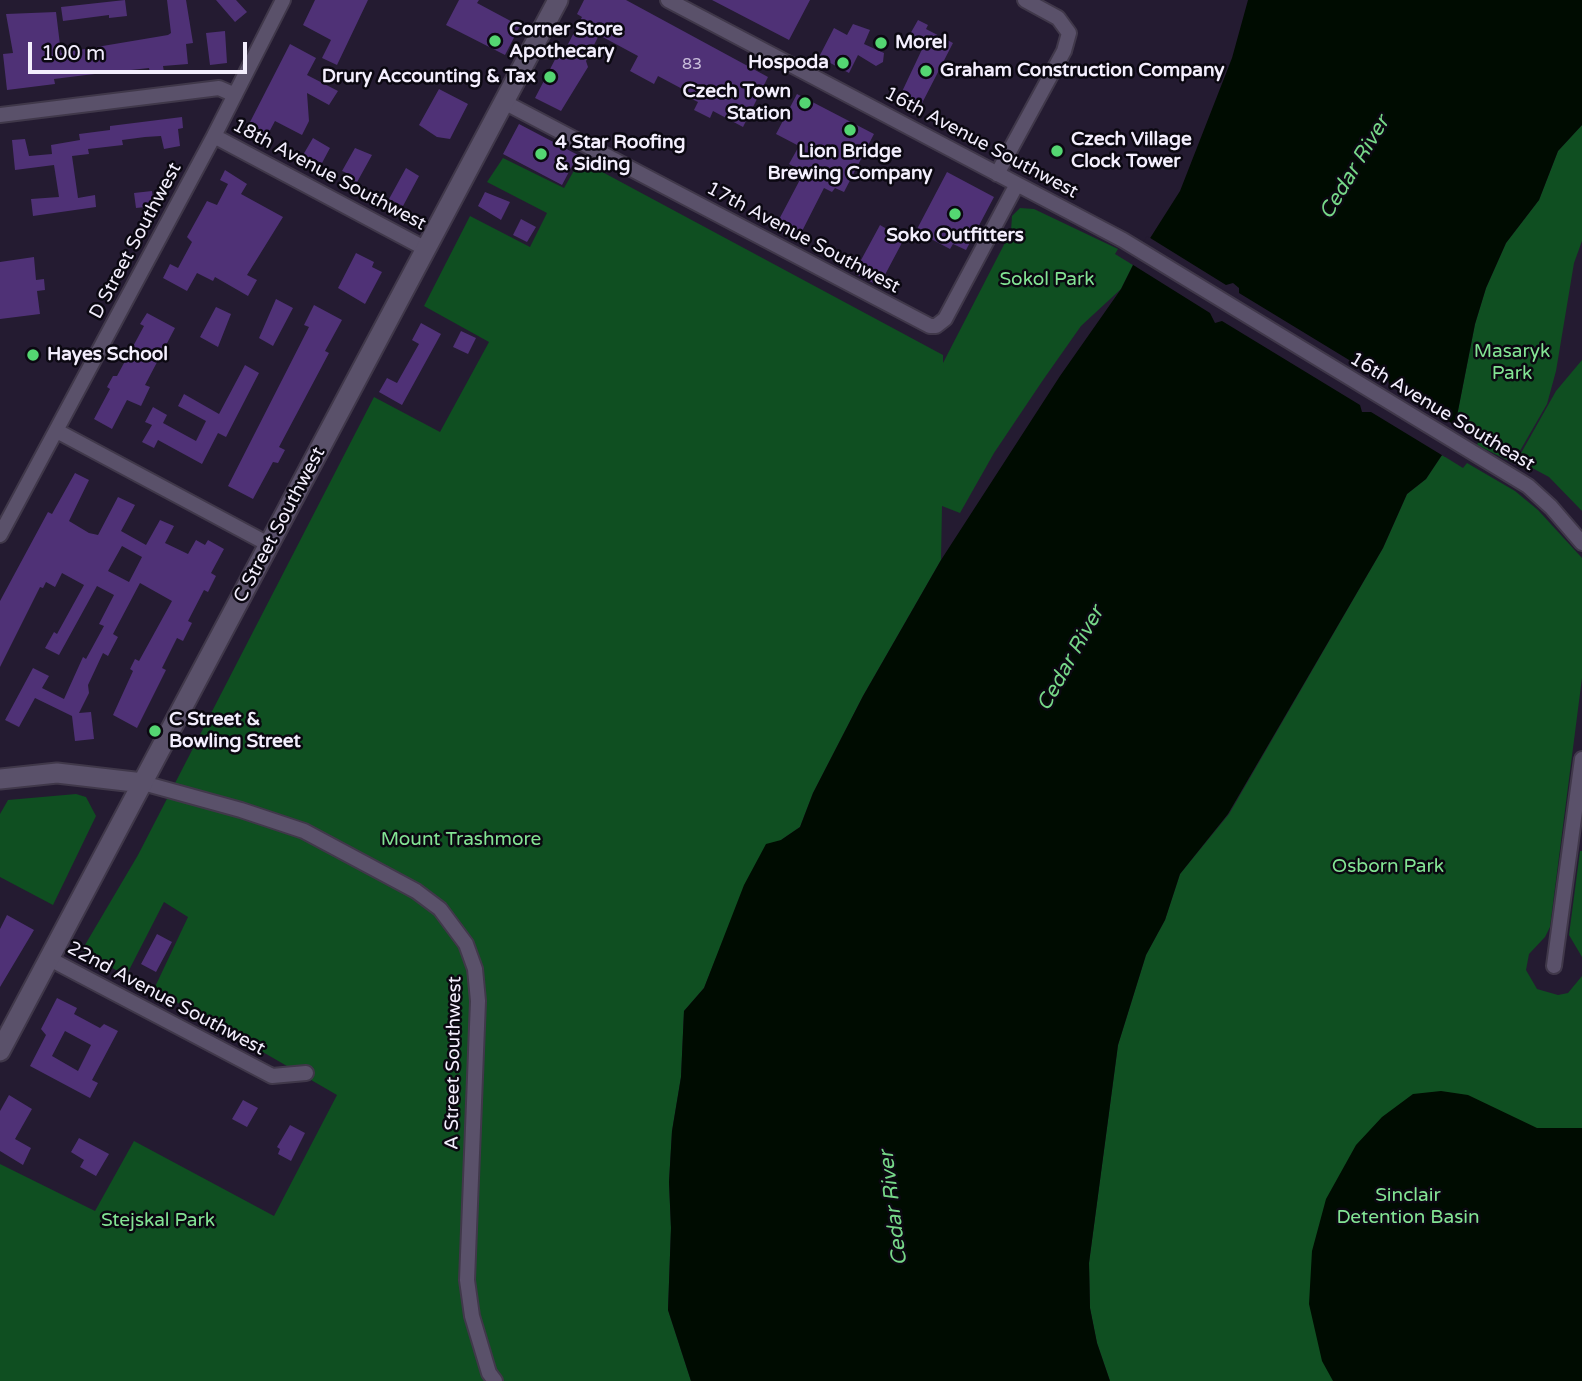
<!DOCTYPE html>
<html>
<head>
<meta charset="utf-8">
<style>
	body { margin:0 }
	#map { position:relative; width:1582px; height:1381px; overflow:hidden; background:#241b31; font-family:"Varela Round",sans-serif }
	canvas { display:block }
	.scale { position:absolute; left:28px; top:42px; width:219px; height:32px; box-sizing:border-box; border:4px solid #f3eefd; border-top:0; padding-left:9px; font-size:21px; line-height:24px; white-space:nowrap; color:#f3eefd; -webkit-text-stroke:5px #0b0811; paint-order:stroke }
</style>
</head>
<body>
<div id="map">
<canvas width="1582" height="1381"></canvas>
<div class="scale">100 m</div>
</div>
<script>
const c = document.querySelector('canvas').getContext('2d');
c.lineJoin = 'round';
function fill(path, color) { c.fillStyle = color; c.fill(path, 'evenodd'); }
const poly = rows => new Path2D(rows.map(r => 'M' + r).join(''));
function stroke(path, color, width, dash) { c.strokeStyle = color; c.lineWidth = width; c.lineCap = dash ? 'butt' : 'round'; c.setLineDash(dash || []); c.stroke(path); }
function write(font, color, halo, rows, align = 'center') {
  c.font = font + ' "Varela Round",sans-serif'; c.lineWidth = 5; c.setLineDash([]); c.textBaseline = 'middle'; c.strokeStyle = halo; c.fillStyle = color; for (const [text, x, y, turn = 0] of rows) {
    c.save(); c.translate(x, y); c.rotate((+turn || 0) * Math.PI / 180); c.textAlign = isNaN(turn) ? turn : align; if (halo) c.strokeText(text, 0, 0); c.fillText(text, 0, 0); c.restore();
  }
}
fill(poly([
	[1582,125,1582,241,1574,263,1556,371,1547,404,1513,463,1477,445,1479,440,1455,426,1475,324,1486,288,1506,243,1539,200,1558,151],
	[503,158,564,188,580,160,943,355,943,363,1011,231,1012,216,1020,208,1034,209,1118,249,1115,254,1133,265,1121,289,1081,326,1043,380,994,453,960,513,942,506,941,560,863,696,813,793,800,827,781,840,716,958,704,988,684,1011,681,1077,672,1131,669,1182,671,1228,668,1310,691,1381,0,1381,0,1164,95,1211,134,1141,274,1216,337,1095,154,989,188,917,164,902,126,976,82,950,138,855,374,397,440,432,489,342,424,306,470,216,530,247,547,213,487,182],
	[1582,360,1582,511,1549,477,1521,462,1523,458,1520,455,1556,391],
	[1442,455,1463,468,1467,463,1515,491,1538,510,1582,558,1582,678,1550,927,1545,937,1529,954,1526,970,1537,989,1558,995,1568,993,1582,976,1582,1381,1110,1381,1097,1343,1090,1308,1089,1263,1118,1045,1146,955,1165,920,1180,874,1229,814,1383,548,1407,494,1426,479],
	[76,794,86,797,96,816,53,905,0,877,0,814,8,800],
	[1580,851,1582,851,1582,957,1569,935]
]), '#0f4f21');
fill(poly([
	[1248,0,1582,0,1582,125,1558,151,1539,200,1506,243,1486,288,1475,324,1455,426,1442,455,1426,479,1407,494,1383,548,1228,814,1180,874,1165,920,1146,955,1118,1045,1089,1263,1090,1308,1097,1343,1110,1381,691,1381,668,1310,671,1228,669,1182,672,1131,681,1077,684,1011,704,988,744,885,766,844,781,840,800,827,813,793,863,696,941,560,1060,376,1121,289,1133,265,1180,191,1232,58],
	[1441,1091,1468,1095,1537,1128,1582,1128,1582,1381,1333,1381,1322,1361,1309,1304,1312,1251,1326,1199,1356,1145,1382,1117,1413,1094]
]), '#000c01');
fill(poly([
	[1147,236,1226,285,1233,283,1239,288,1239,293,1377,377,1388,378,1389,385,1458,427,1445,457,1371,412,1362,412,1360,405,1222,321,1215,323,1210,313,1130,263]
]), '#241b31');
fill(poly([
	[125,0,127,16,109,18,109,15,63,21,61,7],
	[167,0,186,0,193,43,186,44,188,64,163,66,164,72,150,73,149,68,86,75,54,79,55,84,7,90,3,54,13,53,6,14,56,12,61,53,168,35,171,33],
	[216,0,236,0,247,12,235,22],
	[315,0,368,0,337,65,322,58,331,40,303,25],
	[459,0,479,0,477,3,520,26,505,55,446,25],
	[584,0,626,0,768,77,743,127,713,111,710,118,694,110,698,102,686,96,688,92,658,76,654,84,630,71,638,56,599,35,586,61,588,67,561,111,535,98,561,48,565,50,582,17,577,14],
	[712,0,810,0,789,40],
	[918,20,928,25,926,29,953,43,919,109,899,98,925,43,909,36],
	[853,24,870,30,864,44,884,53,883,62,876,66,858,55,849,73,819,57,834,28,847,35],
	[225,31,227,63,210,65,206,33],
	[290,44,316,58,307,75,338,91,329,105,307,93,309,121,302,135,275,121,267,136,248,126],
	[439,89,468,104,450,139,437,137,419,125],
	[797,94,874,134,844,192,835,188,832,192,824,188,797,241,774,229,804,172,789,164,799,146,776,134],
	[182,117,183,128,178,129,180,146,164,149,161,136,145,137,122,140,123,145,88,149,89,154,72,156,78,198,95,195,96,207,33,216,31,199,59,197,54,165,15,170,12,140,25,139,29,156,52,154,51,145,80,140,79,134,110,130,110,126],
	[519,124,578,155,562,185,503,154],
	[313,138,330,148,322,163,303,155],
	[355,148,372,155,356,184,347,179,349,174,342,171],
	[406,168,419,176,403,206,389,199],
	[225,170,247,184,241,194,283,217,247,275,257,280,248,296,215,277,213,281,197,273,187,291,163,278,170,264,178,268,192,242,187,237,207,201,217,205,228,184,220,180],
	[947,172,994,197,966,250,953,244,950,249,916,231],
	[152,191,154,206,136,208,134,193],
	[485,192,510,202,501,220,478,206],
	[521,219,536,227,527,242,513,235],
	[880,225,904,239,879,286,854,273],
	[356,253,374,262,372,267,382,272,365,304,338,288],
	[34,257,36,280,44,279,45,290,37,291,40,314,0,319,0,262],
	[276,299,293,308,273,346,259,338],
	[314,305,342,320,325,351,329,353,279,447,285,450,278,463,273,462,253,499,228,486,309,327,304,325],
	[216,307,231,314,218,347,200,337],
	[147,313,175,328,145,385,150,387,141,406,127,400,112,429,94,419,110,389,107,387,113,376,117,376,144,326,140,324],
	[421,323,441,334,402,405,379,392,387,378,397,383,419,344,412,340],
	[461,331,476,338,468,354,453,347],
	[245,365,259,373,226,437,218,433,202,464,158,440,154,448,142,442,152,425,145,422,153,407,167,415,163,423,196,441,206,421,178,406,184,394,219,414],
	[75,473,89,480,69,521,89,533,98,535,118,497,135,505,121,531,146,545,160,520,174,526,165,543,188,554,196,540,205,545,208,540,224,549,211,573,216,576,208,592,204,590,188,621,192,623,183,641,177,638,162,668,166,670,137,728,113,715,133,671,130,669,135,659,139,661,172,601,140,583,113,634,118,637,108,656,103,653,88,685,89,693,79,713,91,712,94,739,75,741,72,716,35,698,19,727,5,720,33,668,49,676,42,688,64,699,83,657,86,659,104,626,99,624,114,595,97,586,59,655,45,648,54,632,57,634,84,585,62,573,55,587,46,582,43,588,40,587,0,667,0,601,48,512,52,514],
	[122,546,142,557,129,582,108,571],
	[7,915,34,930,0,987,0,929],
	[157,934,172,942,156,972,141,964],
	[57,998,77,1008,74,1014,100,1028,104,1024,118,1031,92,1080,98,1083,90,1098,30,1066,46,1035,41,1029],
	[65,1031,91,1045,78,1071,52,1056],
	[9,1095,32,1109,15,1139,31,1148,23,1165,0,1151,0,1111],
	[243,1100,258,1108,247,1127,232,1119],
	[290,1125,305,1133,291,1161,278,1154,280,1149,277,1147],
	[79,1138,109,1154,96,1176,80,1167,84,1160,71,1152]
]), '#4f3176');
const minor = poly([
	[668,0,1123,240,1528,486,1551,507,1582,543],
	[504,102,930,326,936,326,945,319,1017,184],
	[0,115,219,88,235,95],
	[214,136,426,249],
	[997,174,1064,51,1069,33,1058,18,1025,0],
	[57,431,270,545],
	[0,535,214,136,283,0],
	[143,783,241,810,304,831,416,891,440,909,466,944,475,969,478,1001,467,1280,472,1316,489,1373,495,1381],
	[48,958,272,1076,306,1073],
	[1554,966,1582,759]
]);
const secondary = poly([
	[0,779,57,773,143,783],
	[0,1051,558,0]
]);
stroke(minor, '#40384a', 18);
stroke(secondary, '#40384a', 23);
stroke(minor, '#5a516a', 14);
stroke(secondary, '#5a516a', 19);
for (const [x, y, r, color] of [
	[495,41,7,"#54d672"],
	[881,43,7,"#54d672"],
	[843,63,7,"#54d672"],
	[926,71,7,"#54d672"],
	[550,77,7,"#54d672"],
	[805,103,7,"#54d672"],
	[850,130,7,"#54d672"],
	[1057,151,7,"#54d672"],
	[541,154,7,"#54d672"],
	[955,214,7,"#54d672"],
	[33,355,7,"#54d672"],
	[155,731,7,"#54d672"]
]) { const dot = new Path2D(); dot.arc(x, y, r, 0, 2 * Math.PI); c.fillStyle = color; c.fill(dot); stroke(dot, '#0b0811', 2.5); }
write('16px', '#cabfdb', null, [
	["83",692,65]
]);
write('bold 19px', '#f3eefd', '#0b0811', [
	["Corner Store",509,30],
	["Apothecary",509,52],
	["Morel",895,43],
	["Hospoda",829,63,"right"],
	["Graham Construction Company",940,71],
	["Drury Accounting & Tax",536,77,"right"],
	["Czech Town",791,92,"right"],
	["Station",791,114,"right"],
	["Czech Village",1071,140],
	["Clock Tower",1071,162],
	["4 Star Roofing",555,143],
	["& Siding",555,165],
	["Lion Bridge",850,152,"center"],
	["Brewing Company",850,174,"center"],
	["Soko Outfitters",955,236,"center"],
	["Hayes School",47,355],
	["C Street &",169,720],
	["Bowling Street",169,742]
], 'left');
write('19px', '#f3eefd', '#0b0811', [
	["16th Avenue Southwest",981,143,28],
	["18th Avenue Southwest",329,175,28],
	["17th Avenue Southwest",803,238,28],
	["D Street Southwest",136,241,-62],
	["16th Avenue Southeast",1442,412,31],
	["C Street Southwest",280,525,-62],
	["22nd Avenue Southwest",166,999,28],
	["A Street Southwest",454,1063,-89]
]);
write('19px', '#83e494', '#0b0811', [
	["Sokol Park",1047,280],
	["Masaryk",1512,352],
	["Park",1512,374],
	["Mount Trashmore",461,840],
	["Osborn Park",1388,867],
	["Sinclair",1408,1196],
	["Detention Basin",1408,1218],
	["Stejskal Park",158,1221]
]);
write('italic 21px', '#76d788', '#0b0811', [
	["Cedar River",1355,168,-59],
	["Cedar River",1071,659,-61],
	["Cedar River",894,1208,-97]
]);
</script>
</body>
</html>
